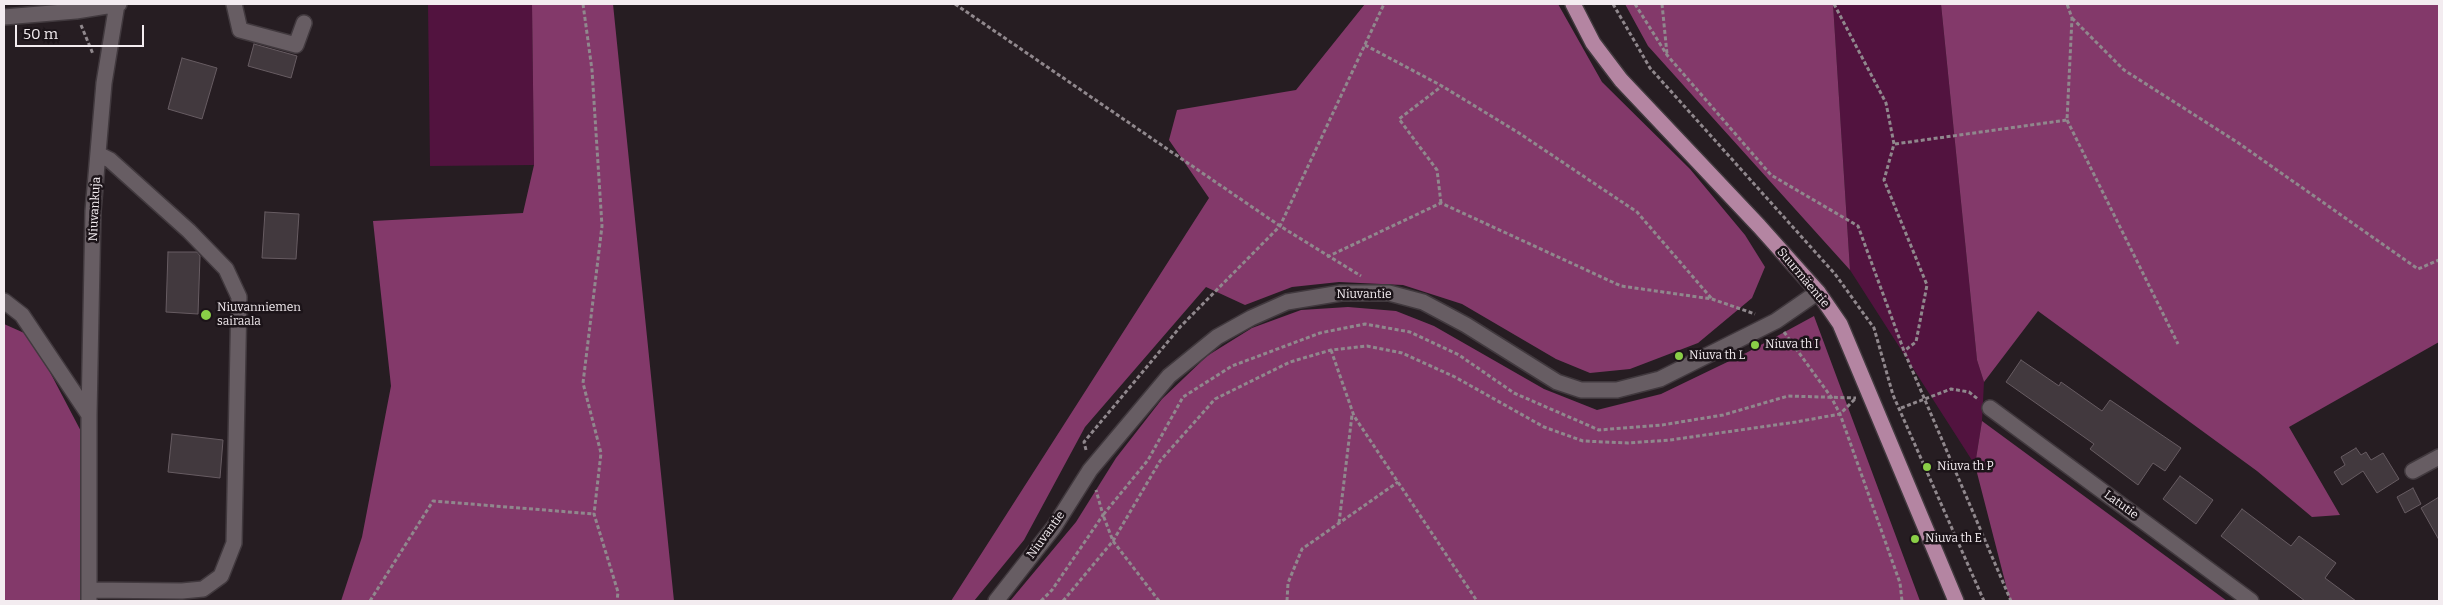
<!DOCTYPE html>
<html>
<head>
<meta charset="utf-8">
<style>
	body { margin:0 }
	#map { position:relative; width:2443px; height:605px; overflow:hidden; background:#261d22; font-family:Bitter,serif }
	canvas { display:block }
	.frame { position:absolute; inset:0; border:5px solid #f3ecf0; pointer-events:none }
	.scale { position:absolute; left:15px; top:25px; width:129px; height:22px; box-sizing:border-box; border:2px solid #f3ecf0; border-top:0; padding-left:6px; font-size:15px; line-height:18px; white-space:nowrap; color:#f3ecf0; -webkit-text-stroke:4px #1c1419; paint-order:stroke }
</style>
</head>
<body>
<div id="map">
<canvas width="2443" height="605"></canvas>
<div class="frame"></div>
<div class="scale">50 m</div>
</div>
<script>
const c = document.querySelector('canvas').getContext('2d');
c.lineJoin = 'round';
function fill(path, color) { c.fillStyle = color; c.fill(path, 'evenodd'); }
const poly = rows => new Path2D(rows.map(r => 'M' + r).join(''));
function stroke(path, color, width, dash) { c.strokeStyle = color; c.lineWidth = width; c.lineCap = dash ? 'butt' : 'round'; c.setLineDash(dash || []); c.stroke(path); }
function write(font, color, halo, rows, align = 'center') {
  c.font = font + ' Bitter,serif'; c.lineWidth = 5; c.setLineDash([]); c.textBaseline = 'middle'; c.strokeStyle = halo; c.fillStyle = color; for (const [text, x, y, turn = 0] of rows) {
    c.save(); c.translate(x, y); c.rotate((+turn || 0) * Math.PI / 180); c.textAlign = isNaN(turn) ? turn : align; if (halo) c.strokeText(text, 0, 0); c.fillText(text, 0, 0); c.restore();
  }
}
fill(poly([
	[428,4,532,4,534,165,430,166],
	[1833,4,1941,4,1977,360,1984,382,1982,421,1975,465,1850,270]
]), '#52133f');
fill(poly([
	[532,4,613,4,674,601,341,601,362,537,391,386,373,221,523,213,534,165],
	[1365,4,1558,4,1602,82,1690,169,1745,235,1765,267,1752,298,1698,343,1630,369,1590,373,1556,359,1462,304,1403,285,1339,282,1292,287,1245,305,1206,287,1085,427,1024,540,974,601,951,601,1209,198,1169,140,1177,110,1296,90],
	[1625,4,1833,4,1850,270,1648,46],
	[1941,4,2439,4,2439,342,2289,427,2340,515,2312,517,2257,471,2038,311,1984,382,1977,360],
	[1348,307,1396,311,1434,326,1544,389,1597,410,1661,394,1746,353,1814,316,1920,601,1010,601,1076,522,1116,458,1162,399,1207,356,1252,328,1301,310],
	[4,324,31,336,84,437,85,601,4,601],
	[1982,421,2227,601,2010,601,1975,465]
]), '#83396a');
const building = poly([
	[254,44,297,56,291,78,248,66,254,44],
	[182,58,217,68,202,119,168,109,182,58],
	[265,212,299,214,296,259,262,258,265,212],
	[168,252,197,252,200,256,198,314,166,312,168,252],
	[2021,360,2059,386,2061,382,2102,411,2110,400,2181,448,2165,471,2153,463,2138,485,2090,449,2094,444,2006,382,2021,360],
	[172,434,223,440,220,478,168,472,172,434],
	[2356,448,2361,455,2366,452,2371,460,2383,453,2399,479,2377,493,2363,471,2342,485,2334,472,2345,465,2341,457,2356,448],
	[2180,476,2213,500,2196,524,2163,499,2180,476],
	[2413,488,2421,504,2405,513,2397,497,2413,488],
	[2439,497,2439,540,2421,508,2439,497],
	[2242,509,2291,546,2299,536,2336,563,2325,578,2356,601,2305,601,2221,536,2242,509]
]);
fill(building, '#42393e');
stroke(building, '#675c62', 1);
const minor = poly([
	[234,4,240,30,296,45,304,23],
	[4,17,76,11,119,4],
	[4,301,22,315,89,415],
	[1990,408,2251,601],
	[2413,471,2439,457],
	[89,590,182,591,203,589,221,576,234,543,239,297,226,269,189,231,110,160,98,154],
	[89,601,89,415,93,211,104,83,117,4],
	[996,601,1054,527,1090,470,1169,376,1217,337,1251,318,1287,302,1341,293,1389,293,1423,302,1466,325,1557,382,1581,390,1617,390,1660,379,1776,321,1818,292]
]);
const major = poly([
	[1573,4,1593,43,1621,80,1759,226,1818,292,1840,324,1956,601]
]);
stroke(minor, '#41393e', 18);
stroke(major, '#41393e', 18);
stroke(poly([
	[583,4,592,70,602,226,583,383,601,453,594,514,618,592,617,601],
	[955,4,1280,226,1361,276],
	[1613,4,1650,68,1835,274,1874,328,1893,395,1984,601],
	[1635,4,1667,55,1771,175,1858,226,1904,351,2011,601],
	[1662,4,1667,54],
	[1834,4,1886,103,1894,144,1884,180,1927,285,1916,342,1904,351],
	[2072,18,2124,70,2237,142,2418,269,2439,260],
	[81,25,93,54],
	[1365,45,1442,86,1519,133,1637,212,1712,299],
	[2067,120,2178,344],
	[1895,144,2067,120,2072,18,2067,4],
	[1441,203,1437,170,1399,119,1442,86],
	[1327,257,1441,203,1621,286,1712,299,1755,314],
	[1784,332,1831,397,1840,414,1900,583,1902,601],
	[1331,350,1354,416,1477,601],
	[1901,408,1951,389,1969,392,1979,400],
	[1086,450,1084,442,1181,326,1280,226,1384,4],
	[1339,523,1352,415],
	[370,601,433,501,594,514],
	[1041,601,1052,590,1103,515,1096,490],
	[1063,601,1113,541,1160,461,1215,399,1290,362,1331,350,1367,346,1402,353,1455,377,1544,427,1583,441,1628,443,1670,440,1796,422,1840,414,1855,399],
	[1159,601,1113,541,1103,515,1148,460,1183,397,1232,366,1320,333,1365,324,1410,332,1459,355,1514,393,1599,430,1662,425,1723,415,1788,396,1856,398],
	[1287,601,1288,583,1302,549,1398,482]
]), '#90888d', 3, [4, 2.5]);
stroke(minor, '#675d63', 15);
stroke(major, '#b485a2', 15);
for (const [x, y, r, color] of [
	[206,315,6,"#8ace47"],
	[1755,345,5,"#8ace47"],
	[1679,356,5,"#8ace47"],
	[1927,467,5,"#8ace47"],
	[1915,539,5,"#8ace47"]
]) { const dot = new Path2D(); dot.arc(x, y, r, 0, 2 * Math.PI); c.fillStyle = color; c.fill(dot); stroke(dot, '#1c1419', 2); }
write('12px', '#f3ecf0', '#1c1419', [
	["Niuvankuja",95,209,-87],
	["Suurmäentie",1803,278,50],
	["Niuvantie",1364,295],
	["Latutie",2121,505,36],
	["Niuvantie",1046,535,-54]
]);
write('12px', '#f3ecf0', '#1c1419', [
	["Niuvanniemen",217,308],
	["sairaala",217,322],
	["Niuva th I",1765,345],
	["Niuva th L",1689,356],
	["Niuva th P",1937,467],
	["Niuva th E",1925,539]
], 'left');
</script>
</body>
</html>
